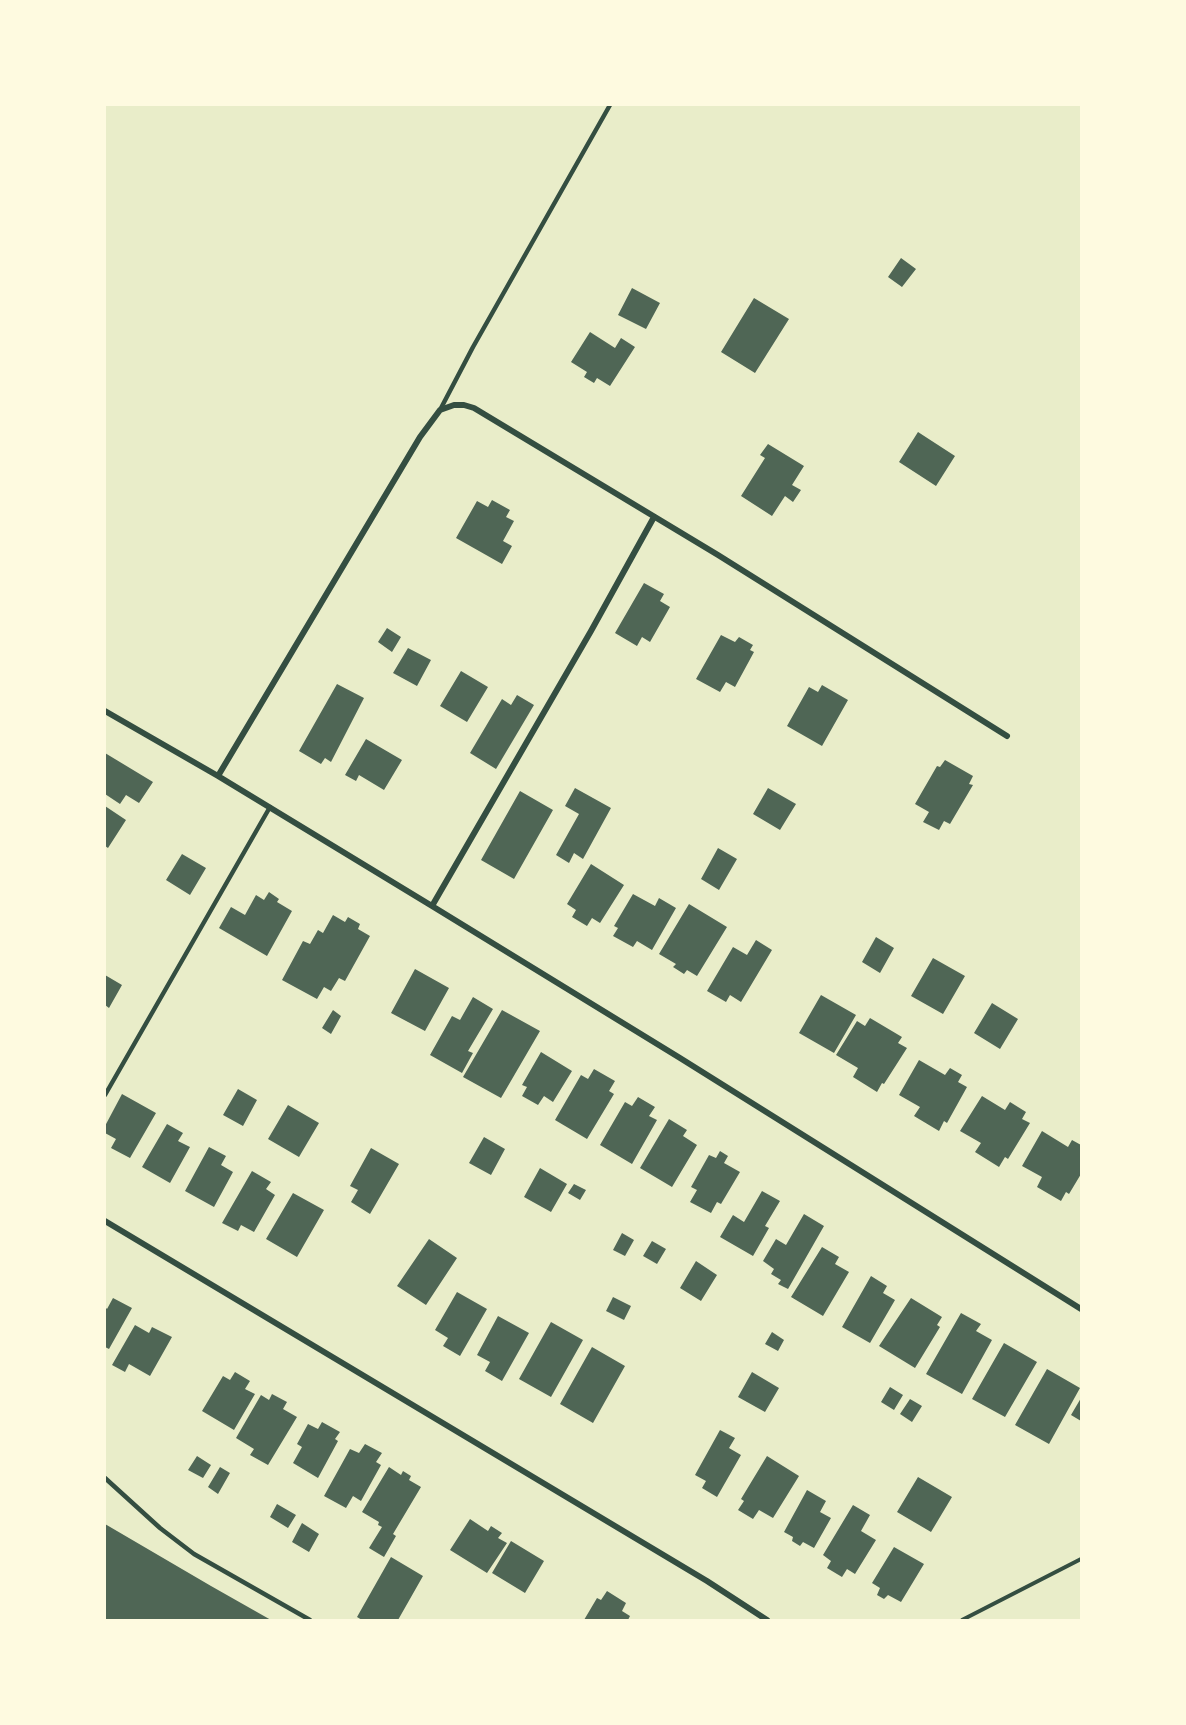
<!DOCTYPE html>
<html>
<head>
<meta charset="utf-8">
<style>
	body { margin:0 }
	#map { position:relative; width:1186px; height:1725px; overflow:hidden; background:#e9edc9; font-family:"Source Sans 3",sans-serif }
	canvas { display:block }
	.frame { position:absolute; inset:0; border:106px solid #fefae0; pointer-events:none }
</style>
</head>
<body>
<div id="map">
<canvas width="1186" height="1725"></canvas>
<div class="frame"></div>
</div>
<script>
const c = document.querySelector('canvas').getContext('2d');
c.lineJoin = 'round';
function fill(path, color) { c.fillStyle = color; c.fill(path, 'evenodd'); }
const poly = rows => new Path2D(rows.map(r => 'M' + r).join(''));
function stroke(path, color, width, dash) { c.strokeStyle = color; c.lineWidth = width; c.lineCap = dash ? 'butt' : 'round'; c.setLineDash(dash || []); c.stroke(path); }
fill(poly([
	[901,258,916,269,902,287,888,277],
	[632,288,660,303,646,329,618,315],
	[754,298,789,319,755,373,721,352],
	[590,332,615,348,621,338,635,347,610,386,597,378,594,383,584,377,587,372,571,362],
	[918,432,955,456,936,486,899,462],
	[768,444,804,466,792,485,801,490,793,502,785,496,772,516,741,496,765,458,760,455],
	[492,500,510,510,506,517,514,521,503,541,512,546,502,564,456,538,477,501,488,507],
	[644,583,664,594,660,601,670,607,650,642,642,637,637,646,615,633],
	[387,628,401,637,392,652,378,642],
	[721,635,735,642,739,637,753,645,750,650,754,652,735,687,726,682,720,692,696,679],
	[408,648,431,660,417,686,393,673],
	[461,671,488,687,467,722,440,706],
	[337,684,364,698,331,762,325,758,321,764,299,751],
	[822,685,848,700,822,746,787,726,809,687,818,692],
	[517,695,534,705,496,769,470,753,502,699,511,705],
	[366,739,402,760,384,790,359,775,356,781,345,775],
	[105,753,153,782,139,803,126,795,120,804,105,794],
	[945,760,973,776,969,784,973,785,950,824,944,821,939,830,923,822,929,812,915,804,937,766,940,767],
	[575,788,611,808,583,859,574,853,569,863,556,855,579,814,565,806],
	[768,788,796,804,780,830,753,814],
	[520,791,553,810,514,879,481,860],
	[105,806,126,820,108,848,105,846],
	[718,848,737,859,719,890,701,879],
	[182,854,206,868,190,895,166,880],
	[591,864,624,885,600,923,592,918,587,926,572,917,576,910,567,904],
	[269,892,279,899,277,902,292,911,267,956,219,928,231,907,245,915,256,895,264,900],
	[633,894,655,906,659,898,676,908,652,950,637,941,633,947,613,936,618,928,614,926],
	[689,904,727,927,697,976,687,970,684,974,673,967,676,964,659,954],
	[333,915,345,922,348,917,360,924,358,929,370,936,345,981,339,978,331,991,324,987,317,999,282,980,303,941,310,944,318,930,323,933],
	[876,937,894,948,880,973,862,962],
	[756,940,772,950,741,1002,730,995,726,1002,707,991,733,947,747,955],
	[933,958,965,976,943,1014,911,996],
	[415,969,449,988,425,1031,391,1013],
	[105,975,122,985,109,1008,105,1005],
	[821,995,856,1015,834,1053,799,1033],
	[473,997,493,1009,468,1051,473,1053,462,1073,430,1055,452,1016,460,1020],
	[992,1003,1018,1019,1000,1049,974,1033],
	[333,1010,341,1016,331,1034,322,1028],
	[502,1010,540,1031,501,1098,463,1077],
	[870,1018,902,1037,898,1043,907,1048,884,1084,882,1083,877,1092,853,1077,858,1068,836,1055,857,1021,865,1026],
	[541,1052,572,1071,553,1102,544,1096,538,1105,522,1096,527,1087,522,1085],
	[919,1060,945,1075,950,1068,962,1075,958,1082,967,1087,947,1123,944,1121,939,1131,914,1116,920,1107,899,1095],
	[594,1069,615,1081,609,1091,614,1094,587,1139,555,1120,581,1075,588,1079],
	[238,1089,257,1100,243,1126,223,1115],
	[122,1094,156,1113,130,1158,111,1148,116,1139,105,1133,105,1126],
	[982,1096,1005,1110,1010,1102,1026,1112,1022,1119,1030,1123,1008,1159,1005,1157,999,1167,975,1152,981,1143,960,1131],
	[638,1097,655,1107,649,1116,657,1120,632,1164,600,1145,625,1102,632,1106],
	[288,1105,319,1123,299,1157,268,1139],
	[669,1119,687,1130,683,1136,697,1145,672,1187,640,1168],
	[167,1124,183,1133,178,1141,190,1147,170,1183,142,1167],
	[1042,1131,1068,1147,1072,1140,1081,1145,1081,1174,1069,1194,1066,1192,1061,1201,1037,1187,1042,1177,1022,1166],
	[484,1137,505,1149,491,1175,469,1163],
	[209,1147,226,1156,221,1165,233,1172,214,1207,185,1191],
	[371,1148,399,1164,370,1214,351,1202,358,1190,350,1186],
	[720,1151,728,1156,724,1163,740,1172,721,1204,717,1202,711,1213,690,1202,697,1190,691,1187,709,1155,716,1158],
	[540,1168,567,1184,551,1212,524,1197],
	[252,1171,271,1182,266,1189,275,1195,254,1232,241,1225,238,1231,222,1223],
	[574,1184,586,1190,580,1200,568,1193],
	[762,1191,780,1201,765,1226,769,1228,753,1256,720,1237,733,1215,744,1222],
	[293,1193,324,1210,297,1257,266,1239],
	[804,1214,824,1226,788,1289,778,1284,781,1280,771,1274,774,1269,763,1261,776,1239,786,1245],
	[622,1233,634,1240,625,1256,613,1250],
	[429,1239,457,1258,426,1305,397,1286],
	[652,1241,666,1249,657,1264,643,1256],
	[822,1247,839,1257,835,1264,849,1272,823,1316,791,1297],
	[696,1261,717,1275,701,1301,680,1288],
	[871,1276,887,1286,883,1293,895,1300,870,1343,842,1327],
	[457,1292,487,1309,460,1356,443,1346,448,1338,435,1330],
	[613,1297,631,1306,624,1320,606,1311],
	[113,1298,132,1308,109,1349,105,1347,105,1307,107,1309],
	[911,1298,942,1317,937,1325,940,1327,915,1368,879,1346],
	[961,1313,981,1324,976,1331,992,1340,962,1394,926,1374],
	[498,1316,529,1333,502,1381,485,1371,490,1362,477,1355],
	[551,1322,583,1340,551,1397,519,1379],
	[135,1325,149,1333,152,1327,172,1337,150,1376,129,1364,125,1372,112,1365],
	[772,1332,784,1340,778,1351,765,1344],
	[1004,1343,1037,1362,1005,1417,972,1399],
	[592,1347,625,1366,593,1423,560,1404],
	[1047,1369,1080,1388,1049,1444,1015,1425],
	[235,1372,250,1381,245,1389,255,1394,234,1430,202,1411,223,1376,230,1380],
	[752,1372,779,1388,765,1412,738,1397],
	[890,1387,903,1395,894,1410,881,1402],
	[272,1394,287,1402,283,1409,297,1417,268,1465,250,1455,254,1449,236,1438,261,1395,269,1400],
	[1081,1398,1081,1421,1071,1415],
	[910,1399,922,1406,912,1422,900,1414],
	[322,1422,340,1432,335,1439,338,1441,318,1478,293,1463,302,1447,297,1444,308,1424,318,1429],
	[720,1430,735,1438,729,1448,741,1455,717,1497,702,1488,706,1481,695,1475],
	[365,1444,382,1453,376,1462,381,1465,361,1501,353,1496,346,1508,324,1496,350,1449,359,1453],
	[197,1456,211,1465,203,1478,188,1470],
	[767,1456,799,1476,773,1518,759,1510,753,1519,738,1510,744,1501,741,1499],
	[220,1467,230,1473,218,1494,208,1487],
	[389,1467,401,1475,403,1471,411,1476,409,1480,421,1487,393,1534,396,1536,384,1557,369,1548,382,1527,378,1525,379,1522,362,1512],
	[918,1477,952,1497,931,1532,897,1512],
	[807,1490,826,1501,820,1512,831,1518,814,1548,803,1542,800,1546,792,1541,793,1537,784,1532],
	[277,1504,296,1515,288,1528,270,1517],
	[853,1505,870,1515,861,1531,876,1540,855,1574,847,1569,842,1577,827,1568,831,1561,823,1555],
	[470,1519,488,1531,491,1526,502,1533,498,1538,507,1543,487,1573,450,1550],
	[302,1523,319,1534,309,1552,292,1542],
	[105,1524,211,1586,271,1620,105,1620],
	[511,1541,544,1561,525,1593,492,1573],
	[894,1547,924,1564,901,1602,888,1595,884,1599,877,1595,880,1588,872,1583],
	[391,1557,423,1576,398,1620,362,1620,357,1617],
	[607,1591,626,1603,622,1611,630,1616,628,1620,584,1620,597,1598,601,1600]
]), '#4f6655');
stroke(poly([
	[962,1620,1081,1559]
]), '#344e41', 4);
stroke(poly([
	[440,410,473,347,610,105],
	[105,1095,270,807],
	[105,1478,160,1528,194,1554,310,1620]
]), '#344e41', 4.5);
stroke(poly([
	[105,711,218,776,432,906,680,1058,1081,1309],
	[218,776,420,437,440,410,454,405,464,405,474,408,718,555,1007,736],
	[432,906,591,631,654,517],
	[105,1221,707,1581,767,1620]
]), '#344e41', 6);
</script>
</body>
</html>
